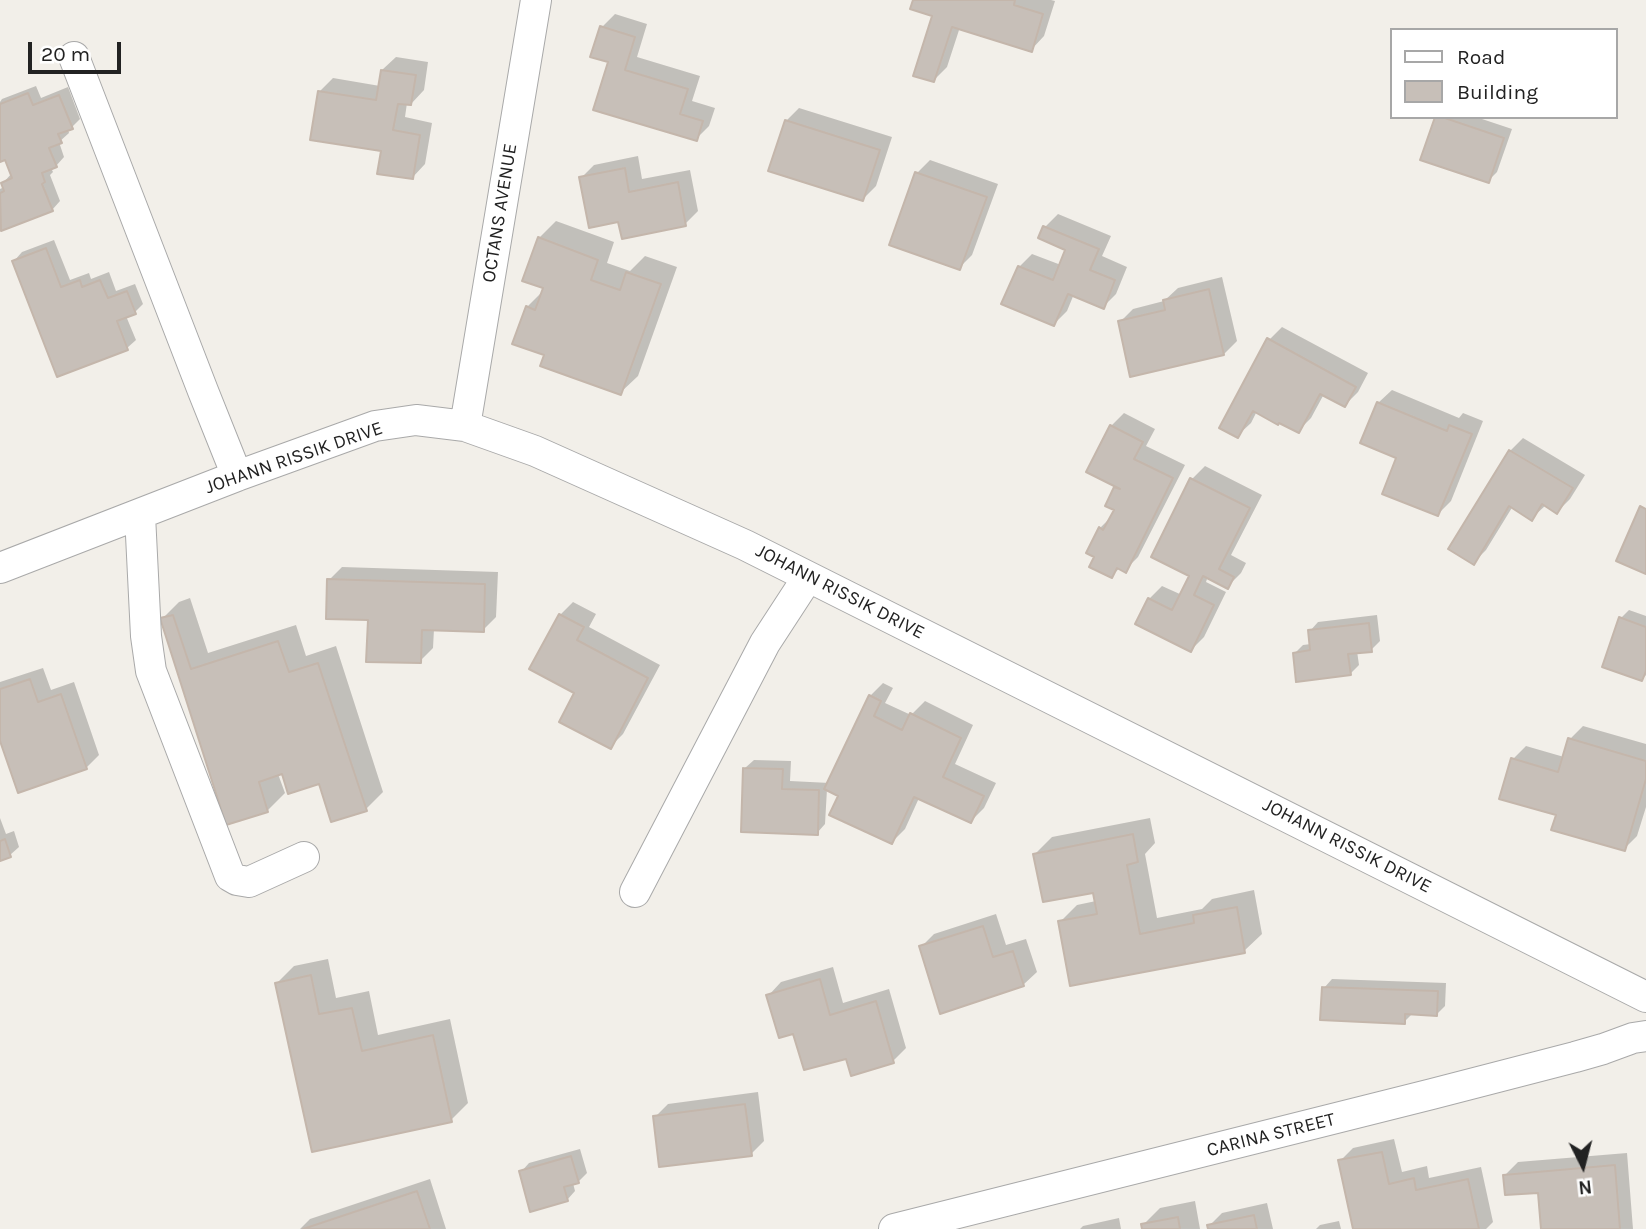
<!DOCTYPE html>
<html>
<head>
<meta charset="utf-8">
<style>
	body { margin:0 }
	#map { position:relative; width:1646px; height:1229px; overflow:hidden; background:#f2efe9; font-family:Karla,sans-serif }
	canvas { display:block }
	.legend { position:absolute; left:1390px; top:28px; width:228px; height:91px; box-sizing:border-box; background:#fff; border:2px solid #a7a7a7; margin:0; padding:9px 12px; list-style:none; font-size:21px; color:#222 }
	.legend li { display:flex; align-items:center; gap:14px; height:35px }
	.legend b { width:35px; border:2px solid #a7a7a7 }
	.north { position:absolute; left:1548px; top:1131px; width:70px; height:70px; -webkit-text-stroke:5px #fff; paint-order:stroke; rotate:174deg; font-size:19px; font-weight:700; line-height:28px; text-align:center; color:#222 }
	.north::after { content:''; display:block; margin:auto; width:24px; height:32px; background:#222; clip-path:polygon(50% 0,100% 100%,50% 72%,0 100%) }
	.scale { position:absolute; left:28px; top:42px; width:93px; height:32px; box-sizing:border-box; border:4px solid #222; border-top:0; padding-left:9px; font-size:21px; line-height:24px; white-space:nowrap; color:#222; -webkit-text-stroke:5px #fff; paint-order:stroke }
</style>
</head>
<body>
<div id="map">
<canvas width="1646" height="1229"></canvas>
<ul class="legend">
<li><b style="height:9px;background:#fff"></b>Road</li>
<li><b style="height:19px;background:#c7bfb8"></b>Building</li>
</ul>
<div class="north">N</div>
<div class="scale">20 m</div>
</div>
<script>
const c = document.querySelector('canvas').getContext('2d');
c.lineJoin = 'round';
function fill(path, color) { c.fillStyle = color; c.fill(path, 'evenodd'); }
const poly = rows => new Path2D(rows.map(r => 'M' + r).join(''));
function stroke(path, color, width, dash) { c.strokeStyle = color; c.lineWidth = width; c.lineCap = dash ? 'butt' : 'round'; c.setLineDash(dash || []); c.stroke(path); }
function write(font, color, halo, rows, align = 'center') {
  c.font = font + ' Karla,sans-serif'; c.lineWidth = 6; c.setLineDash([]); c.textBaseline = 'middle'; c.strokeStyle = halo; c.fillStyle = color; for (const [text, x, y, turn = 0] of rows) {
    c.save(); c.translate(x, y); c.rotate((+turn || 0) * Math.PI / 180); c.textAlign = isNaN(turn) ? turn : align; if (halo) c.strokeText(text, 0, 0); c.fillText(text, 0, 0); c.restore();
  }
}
fill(poly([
	[915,0,1051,0,1055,1,1044,36,1031,50,960,27,947,67,934,80,934,15],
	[615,14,647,24,637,57,700,76,692,101,715,108,709,126,696,139,610,61,602,27],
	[396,57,428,62,424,90,411,104,407,103,405,117,432,123,425,164,412,178,320,91,333,78,380,86,382,70],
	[36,86,41,98,68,87,80,119,72,127,68,129,69,133,59,142,64,157,56,166,51,168,53,172,50,175,60,201,52,210,2,229,0,225,0,189,4,187,3,183,12,173,6,158,0,160,0,102,2,99],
	[799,108,892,137,876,186,863,199,786,121],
	[1437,117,1476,117,1512,129,1497,172,1488,181],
	[638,156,642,179,690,170,698,211,685,224,620,219,581,178,594,165],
	[930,160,998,184,972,255,959,268,917,173],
	[1058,214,1111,236,1102,256,1127,267,1116,294,1103,307,1074,294,1067,311,1054,324,1019,267,1032,254,1061,265,1068,249,1045,227],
	[556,221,614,242,607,263,630,271,645,256,677,267,638,376,620,393,546,354,527,307,543,291,545,287,539,238],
	[54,240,70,280,89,273,91,279,109,272,116,291,135,284,143,304,135,312,126,316,136,340,127,348,14,261,22,252],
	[1222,277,1237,341,1224,354,1120,322,1133,309,1164,301,1178,288],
	[1282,327,1368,373,1358,392,1345,405,1324,394,1311,418,1298,431,1257,411,1251,423,1237,436,1269,340],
	[1392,390,1459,418,1463,413,1483,421,1451,501,1438,514,1399,457,1378,403],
	[1124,413,1155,429,1146,446,1185,465,1138,557,1125,570,1120,568,1112,575,1096,557,1088,552,1100,528,1112,516,1116,509,1108,505,1117,486,1111,426],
	[1523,438,1585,475,1570,499,1557,512,1546,505,1532,518,1513,506,1486,550,1473,563,1510,451],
	[1205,466,1262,495,1231,555,1246,563,1241,573,1228,586,1208,576,1206,582,1226,592,1204,637,1191,650,1149,599,1162,586,1182,595,1192,575,1192,479],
	[342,567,498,572,496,617,483,630,434,629,433,648,420,661,369,619,329,580],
	[190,598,208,653,296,625,306,656,336,646,383,792,366,809,321,782,283,772,278,774,285,793,268,810,228,823,162,619,179,602],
	[573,602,596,614,589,627,660,665,623,734,610,747,576,693,560,615],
	[1629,610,1646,616,1646,675,1642,679,1621,618],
	[1377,615,1380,641,1371,650,1357,651,1359,665,1350,674,1295,653,1303,645,1311,644,1310,631,1318,622],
	[43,668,51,690,74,682,99,755,86,768,0,736,0,682],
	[883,683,893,688,885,703,911,715,925,701,973,725,955,764,996,783,984,808,971,821,919,798,905,829,892,842,840,795,827,789,825,824,817,833,745,768,754,760,791,761,790,781,830,783,870,696],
	[1583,726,1646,744,1646,807,1637,836,1624,849,1558,814,1513,759,1526,746,1564,757,1570,739],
	[0,818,6,834,14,831,19,847,10,855,0,859],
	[1150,818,1155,843,1145,854,1157,918,1202,909,1212,899,1254,890,1262,934,1244,951,1060,922,1077,905,1096,901,1094,891,1035,854,1052,837],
	[996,914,1006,945,1026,939,1037,972,1023,985,921,947,934,934],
	[328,959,336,998,369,991,378,1035,450,1019,468,1103,451,1120,313,1150,277,983,294,966],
	[833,967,843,1003,889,989,906,1048,893,1061,847,1057,795,1032,768,996,781,982],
	[1332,979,1446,983,1445,1006,1437,1014,1413,1013,1404,1022,1324,988],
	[758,1092,764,1141,751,1154,655,1117,668,1104],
	[1394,1139,1402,1172,1427,1166,1429,1178,1481,1167,1493,1222,1486,1229,1355,1229,1340,1161,1353,1148],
	[580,1149,587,1173,578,1182,573,1183,575,1191,567,1200,521,1172,529,1163],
	[1627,1153,1633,1229,1543,1229,1539,1191,1505,1175,1518,1162],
	[430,1179,446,1229,300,1229,310,1219],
	[1195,1201,1200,1229,1144,1229,1143,1225,1160,1208],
	[1267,1203,1273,1229,1210,1229,1209,1226,1222,1213],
	[1119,1218,1121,1229,1080,1229,1083,1226],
	[1339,1221,1341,1229,1316,1229,1320,1225]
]), '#0003');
const building = poly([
	[913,0,1015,0,1014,5,1043,14,1032,52,952,27,934,82,913,76,932,16,910,9,913,0],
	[600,26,635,37,625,70,688,89,680,114,703,121,697,141,593,110,608,62,590,57,600,26],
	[381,70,416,75,411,105,398,104,393,130,420,135,413,179,377,174,381,151,310,140,318,91,376,100,381,70],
	[28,93,33,105,59,95,73,129,58,134,62,143,49,148,57,167,42,173,45,182,42,184,53,211,1,231,0,193,4,191,1,183,12,178,5,160,0,162,0,104,28,93],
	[1435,117,1442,117,1504,138,1489,183,1420,160,1435,117],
	[785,120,880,150,863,201,768,171,785,120],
	[625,168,629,192,678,182,686,226,622,239,618,222,589,228,579,177,625,168],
	[915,172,987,197,960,270,889,245,915,172],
	[1043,226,1099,249,1090,270,1115,280,1104,309,1068,294,1054,326,1001,304,1018,266,1053,280,1065,250,1038,238,1043,226],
	[538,237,598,260,591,280,620,290,626,272,661,284,621,395,540,366,544,355,512,344,526,306,535,310,543,288,522,281,538,237],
	[46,248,61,287,80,280,82,287,100,280,108,298,127,291,136,314,117,321,128,350,57,377,12,261,46,248],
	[1209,289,1224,355,1130,377,1118,321,1165,310,1163,300,1209,289],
	[1267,338,1356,387,1345,407,1320,394,1299,433,1279,423,1278,425,1253,411,1238,438,1219,428,1267,338],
	[1377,402,1447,431,1449,425,1472,434,1438,516,1382,494,1396,458,1360,443,1377,402],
	[1110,425,1143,442,1134,459,1173,478,1126,573,1117,568,1112,578,1089,567,1094,557,1086,553,1099,527,1103,530,1114,510,1105,506,1114,487,1120,489,1086,472,1110,425],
	[1509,450,1573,488,1557,514,1542,504,1532,521,1509,506,1474,565,1448,549,1509,450],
	[1190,478,1250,508,1219,569,1234,577,1228,589,1203,576,1194,595,1214,605,1191,652,1135,624,1148,598,1172,610,1189,576,1151,557,1190,478],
	[1640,506,1646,509,1646,574,1616,561,1640,506],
	[327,579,485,584,484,632,422,630,421,663,366,662,368,620,326,619,327,579],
	[559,614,584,627,577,640,648,678,611,749,559,722,574,693,529,669,559,614],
	[173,615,191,669,278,641,289,672,318,663,367,811,331,822,319,784,288,794,282,774,259,782,268,812,226,825,160,618,173,615],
	[1619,617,1646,627,1646,671,1642,681,1602,667,1619,617],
	[1369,623,1372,652,1348,654,1351,675,1296,682,1293,653,1310,650,1308,630,1369,623],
	[30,679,38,702,61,694,87,769,18,793,0,741,0,689,30,679],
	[869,695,881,701,874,716,902,730,910,713,961,738,943,777,984,796,971,823,914,797,892,844,829,815,838,796,824,789,869,695],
	[1568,738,1646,761,1646,779,1625,851,1551,830,1556,815,1499,799,1511,758,1558,772,1568,738],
	[743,768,783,769,782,789,819,790,818,835,741,832,743,768],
	[1133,834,1138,862,1127,865,1140,934,1194,923,1193,915,1237,907,1245,953,1070,986,1058,921,1097,914,1093,893,1043,902,1033,854,1133,834],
	[5,839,11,857,0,861,0,841,5,839],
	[983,926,993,957,1013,951,1024,986,940,1014,919,946,983,926],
	[311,975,319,1014,352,1008,362,1051,433,1035,452,1122,312,1152,275,983,311,975],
	[820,979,830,1015,876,1001,894,1063,851,1076,846,1059,804,1070,793,1034,779,1038,766,995,820,979],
	[1322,987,1438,991,1437,1016,1405,1014,1405,1024,1320,1020,1322,987],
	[745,1104,752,1156,659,1167,653,1116,745,1104],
	[1382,1152,1389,1184,1414,1178,1416,1190,1468,1179,1479,1229,1353,1229,1338,1160,1382,1152],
	[571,1156,579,1183,564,1187,568,1201,530,1212,519,1171,571,1156],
	[1615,1165,1620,1229,1541,1229,1538,1193,1505,1195,1503,1175,1615,1165],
	[417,1191,430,1229,303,1229,417,1191],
	[1254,1215,1257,1229,1208,1229,1207,1225,1254,1215],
	[1178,1217,1180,1229,1142,1229,1141,1224,1178,1217]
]);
fill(building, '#c7bfb8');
stroke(building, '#c4b6ab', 2);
const street = poly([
	[74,57,203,391,237,476],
	[465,426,536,0],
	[140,515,146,636,151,671,230,876,237,880,249,882,304,857],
	[0,568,237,476,375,426,416,420,465,426,535,451,745,545,1646,997],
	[635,892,765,643,808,577],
	[894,1229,1432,1094,1575,1057,1603,1049,1633,1038,1646,1036]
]);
stroke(street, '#a9a9a9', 32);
stroke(street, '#fff', 30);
write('19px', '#222', '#fff', [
	["OCTANS AVENUE",500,213,-81],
	["JOHANN RISSIK DRIVE",294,458,-19],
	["JOHANN RISSIK DRIVE",840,592,27],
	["JOHANN RISSIK DRIVE",1347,846,27],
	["CARINA STREET",1271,1135,-14]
]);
</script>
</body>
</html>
